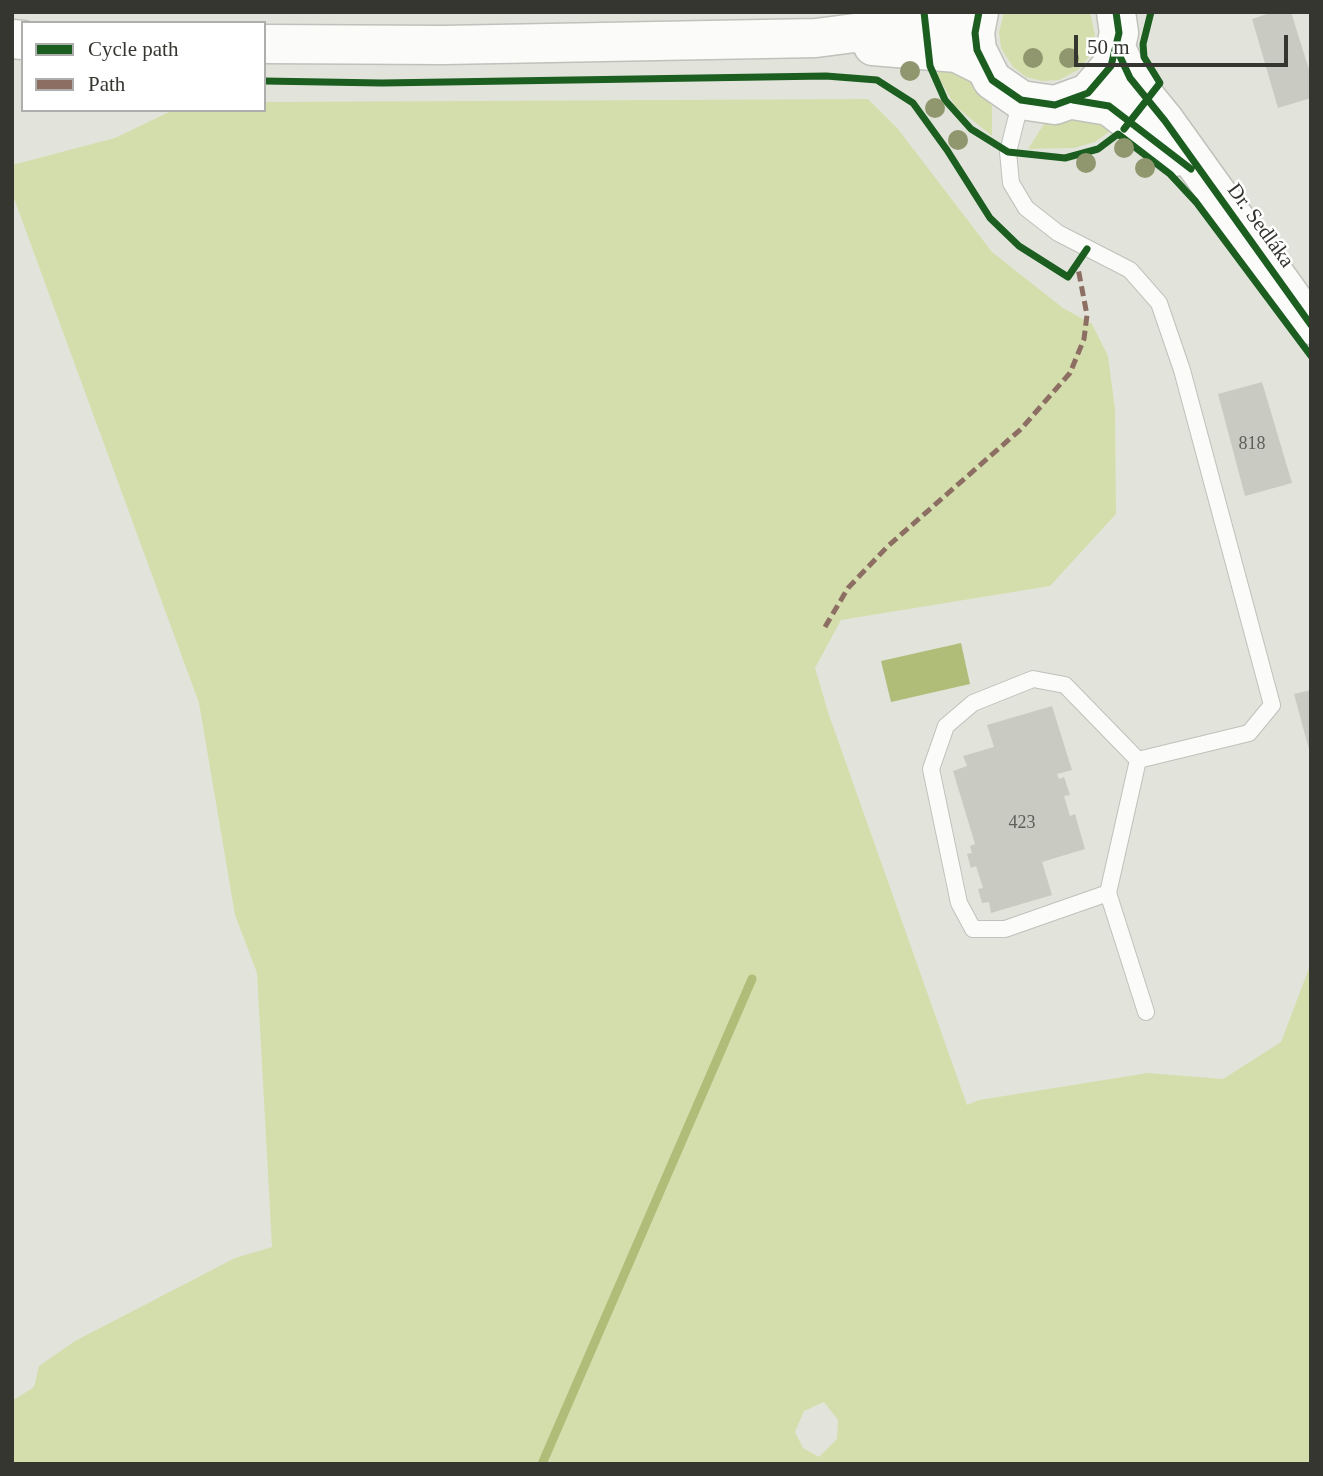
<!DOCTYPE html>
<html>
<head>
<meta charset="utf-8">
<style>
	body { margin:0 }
	#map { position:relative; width:1323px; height:1476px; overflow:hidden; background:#e2e4db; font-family:Georgia,serif }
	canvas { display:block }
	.frame { position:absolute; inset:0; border:14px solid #353630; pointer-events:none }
	.legend { position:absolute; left:21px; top:21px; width:245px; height:91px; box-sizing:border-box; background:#fff; border:2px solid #aeafac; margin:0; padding:9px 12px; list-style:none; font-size:21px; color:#353630 }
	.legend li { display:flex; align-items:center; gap:14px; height:35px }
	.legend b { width:35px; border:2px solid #aeafac }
	.scale { position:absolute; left:1074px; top:35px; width:214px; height:32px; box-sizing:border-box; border:4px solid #353630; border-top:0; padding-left:9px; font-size:21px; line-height:24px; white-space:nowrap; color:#353630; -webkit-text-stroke:5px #fff; paint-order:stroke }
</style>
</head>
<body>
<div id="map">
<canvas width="1323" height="1476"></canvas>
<div class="frame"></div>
<ul class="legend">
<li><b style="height:9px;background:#1b5e20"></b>Cycle path</li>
<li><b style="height:9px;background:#8d6e63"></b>Path</li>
</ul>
<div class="scale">50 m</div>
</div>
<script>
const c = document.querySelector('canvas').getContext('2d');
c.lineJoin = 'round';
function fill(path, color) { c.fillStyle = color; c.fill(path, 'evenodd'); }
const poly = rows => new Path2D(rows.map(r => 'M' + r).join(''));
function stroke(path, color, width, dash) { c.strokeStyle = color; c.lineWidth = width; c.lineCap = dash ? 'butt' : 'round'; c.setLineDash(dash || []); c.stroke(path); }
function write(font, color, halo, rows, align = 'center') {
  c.font = font + ' Georgia,serif'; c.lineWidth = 5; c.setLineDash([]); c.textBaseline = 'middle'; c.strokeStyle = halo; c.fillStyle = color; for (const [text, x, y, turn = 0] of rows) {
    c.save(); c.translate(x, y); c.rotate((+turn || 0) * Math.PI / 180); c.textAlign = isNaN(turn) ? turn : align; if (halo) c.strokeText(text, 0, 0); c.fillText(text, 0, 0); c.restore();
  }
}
fill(poly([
	[1004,12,1090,12,1095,35,1089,57,1078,70,1059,80,1042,81,1026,77,1013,67,1001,48,999,32],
	[934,59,984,88,992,106,992,136,955,106,939,78],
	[868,99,898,129,992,252,1063,308,1092,324,1108,356,1115,409,1116,514,1050,586,841,620,815,668,829,715,967,1105,979,1100,1148,1073,1223,1079,1281,1042,1311,963,1311,1464,12,1464,12,1401,34,1387,39,1366,75,1341,235,1258,272,1247,257,973,235,915,199,703,12,193,12,165,115,138,173,110,264,110,264,102],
	[824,1402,838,1420,837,1439,819,1457,803,1448,795,1432,804,1411],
	[1066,115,1120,124,1095,142,1074,148,1028,149,1044,124]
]), '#d4deac');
fill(poly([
	[961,643,970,684,891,702,881,661]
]), '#b0bd78');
stroke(poly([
	[542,1464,752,979]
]), '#b0bd78', 9);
fill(poly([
	[1273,12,1291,12,1311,76,1311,98,1278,108,1252,19],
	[1262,382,1292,483,1245,496,1218,394],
	[1311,690,1311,753,1310,753,1294,694],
	[1052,706,1072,770,1057,774,1059,779,1064,777,1070,795,1064,796,1070,816,1075,814,1085,849,1042,862,1052,895,991,913,989,902,982,903,978,889,983,888,976,866,971,868,967,854,972,853,970,846,975,844,953,771,967,766,963,756,994,747,987,725]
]), '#c9cbc3');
const lane = poly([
	[1021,100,1008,152,1011,183,1026,208,1058,233,1130,270,1159,303,1182,370,1272,705,1249,733,1138,760,1065,685,1033,679,973,703,946,726,931,769,959,903,973,929,1005,929,1108,893,1146,1012],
	[1108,893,1138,760]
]);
const secondary = poly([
	[979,12,975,33,977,50,992,80,1021,100,1055,105,1088,93,1111,66,1119,33,1116,12],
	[12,39,23,40],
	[264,44,444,45,816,38,924,24,963,12],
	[873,46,957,53,983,66],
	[1117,50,1130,78,1165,121,1311,325],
	[1073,100,1109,106,1175,157]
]);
stroke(lane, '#bfc1ba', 18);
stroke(secondary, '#bfc1ba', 41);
stroke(lane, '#fbfbfa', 16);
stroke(secondary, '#fbfbfa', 38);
stroke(poly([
	[825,627,848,588,888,546,1021,429,1070,373,1084,339,1087,315,1077,263]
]), '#8d6e63', 5, [10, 5]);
stroke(poly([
	[924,12,930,66,945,100,971,129,1008,152,1065,158,1098,149,1118,134,1170,174,1196,202,1311,356],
	[979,12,975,33,977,50,992,80,1021,100,1055,105,1088,93,1111,66,1119,33,1116,12],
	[1117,50,1130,78,1165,121,1311,325],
	[264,81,382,83,826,76,877,80,913,103,947,150,990,218,1019,246,1068,277,1087,249],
	[1073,100,1109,106,1191,169],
	[1124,129,1160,83,1144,57,1143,44,1151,12]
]), '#1b5e20', 7);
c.fillStyle = '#90976e';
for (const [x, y] of [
	[1033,58],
	[1069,58],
	[910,71],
	[935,108],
	[958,140],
	[1124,148],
	[1086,163],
	[1145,168]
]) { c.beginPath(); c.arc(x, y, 10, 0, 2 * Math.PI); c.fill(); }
write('18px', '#5c5e57', null, [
	["818",1252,444],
	["423",1022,823]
]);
write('21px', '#353630', '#fff', [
	["Dr. Sedláka",1260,226,54]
]);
</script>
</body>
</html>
